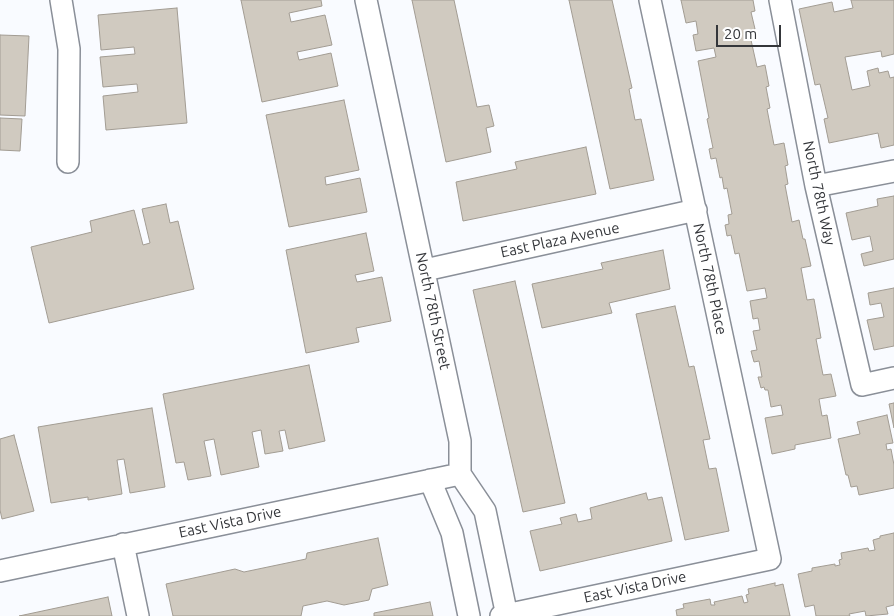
<!DOCTYPE html>
<html>
<head>
<meta charset="utf-8">
<style>
	body { margin:0 }
	#map { position:relative; width:894px; height:616px; overflow:hidden; background:#f9fbff; font-family:Ubuntu,sans-serif }
	canvas { display:block }
	.scale { position:absolute; left:716px; top:25px; width:65px; height:22px; box-sizing:border-box; border:2px solid #34363a; border-top:0; padding-left:6px; font-size:15px; line-height:18px; white-space:nowrap; color:#34363a; -webkit-text-stroke:4px #fff; paint-order:stroke }
</style>
</head>
<body>
<div id="map">
<canvas width="894" height="616"></canvas>
<div class="scale">20 m</div>
</div>
<script>
const c = document.querySelector('canvas').getContext('2d');
c.lineJoin = 'round';
function fill(path, color) { c.fillStyle = color; c.fill(path, 'evenodd'); }
const poly = rows => new Path2D(rows.map(r => 'M' + r).join(''));
function stroke(path, color, width, dash) { c.strokeStyle = color; c.lineWidth = width; c.lineCap = dash ? 'butt' : 'round'; c.setLineDash(dash || []); c.stroke(path); }
function write(font, color, halo, rows, align = 'center') {
  c.font = font + ' Ubuntu,sans-serif'; c.lineWidth = 4; c.setLineDash([]); c.textBaseline = 'middle'; c.strokeStyle = halo; c.fillStyle = color; for (const [text, x, y, turn = 0] of rows) {
    c.save(); c.translate(x, y); c.rotate((+turn || 0) * Math.PI / 180); c.textAlign = isNaN(turn) ? turn : align; if (halo) c.strokeText(text, 0, 0); c.fillText(text, 0, 0); c.restore();
  }
}
const building = poly([
	[241,0,321,0,322,6,289,13,291,22,325,15,332,45,297,52,299,60,331,53,338,86,262,102,241,0],
	[412,0,454,0,477,107,489,105,494,126,486,128,491,152,446,162,412,0],
	[569,0,612,0,632,88,629,89,635,120,641,119,654,180,610,189,569,0],
	[681,0,753,0,755,11,751,12,755,29,749,31,757,67,765,65,769,86,766,87,770,108,767,109,774,145,784,143,788,165,785,166,788,184,785,185,792,222,799,220,803,239,805,239,811,266,801,268,807,300,814,299,821,338,816,339,823,375,831,374,836,396,819,399,822,416,827,415,831,438,795,445,795,449,772,454,765,418,783,415,781,405,771,407,768,390,765,390,764,387,761,388,758,377,762,377,759,361,754,362,751,351,757,350,753,331,760,330,758,318,753,319,750,301,767,298,765,288,747,291,739,253,735,254,731,235,727,236,725,225,729,224,728,215,732,214,727,188,724,189,722,177,720,178,716,158,711,159,709,149,713,148,707,119,709,118,698,61,716,57,714,48,696,51,693,35,698,34,696,21,686,23,681,0],
	[851,0,894,0,894,54,882,57,881,51,845,57,852,90,870,86,867,71,878,68,879,73,888,71,890,78,894,77,894,145,881,148,878,133,829,143,824,119,828,118,820,84,815,85,799,9,832,2,834,12,853,8,851,0],
	[177,8,187,123,106,130,103,96,138,92,137,84,103,87,100,57,135,54,134,47,101,50,98,15,177,8],
	[0,35,29,36,25,116,0,115,0,35],
	[344,100,359,170,325,177,326,185,360,178,367,212,289,227,266,115,344,100],
	[0,118,22,119,20,151,0,150,0,118],
	[586,147,596,194,463,221,456,182,517,169,515,162,586,147],
	[894,196,894,259,864,266,861,254,873,251,870,236,852,240,846,213,878,206,877,199,894,196],
	[166,204,170,223,178,221,194,289,49,323,31,247,92,232,90,221,134,210,143,245,150,243,142,209,166,204],
	[366,233,374,271,355,275,357,282,382,277,391,321,356,328,359,342,306,353,286,250,366,233],
	[663,250,670,289,609,303,612,313,542,328,532,284,603,269,601,263,663,250],
	[515,281,565,503,523,512,473,290,515,281],
	[894,288,894,346,874,350,867,320,884,317,881,303,870,305,868,293,894,288],
	[675,306,689,367,694,366,710,439,703,440,709,469,716,468,729,531,685,540,636,314,675,306],
	[309,365,325,441,289,449,285,430,279,431,283,451,265,454,261,430,252,432,259,467,221,475,214,439,204,441,211,476,188,480,184,462,176,463,163,394,309,365],
	[894,403,894,428,889,404,894,403],
	[152,408,165,487,130,493,124,459,117,460,122,494,88,500,88,497,51,503,38,427,152,408],
	[887,415,893,443,886,444,887,450,891,449,894,465,894,488,859,495,857,486,851,487,848,475,846,475,838,439,860,434,857,422,887,415],
	[14,435,34,511,2,519,0,510,0,439,14,435],
	[646,493,648,500,662,497,672,541,540,571,530,531,562,524,560,518,576,514,578,522,592,519,590,508,646,493],
	[894,533,894,605,886,607,888,614,866,616,865,611,849,614,850,616,816,616,814,605,805,607,798,574,812,571,812,568,835,564,835,566,840,565,839,560,842,559,841,553,868,548,869,551,875,550,873,540,880,538,880,536,894,533],
	[378,538,388,585,372,589,369,600,344,605,327,601,303,606,301,616,173,616,166,584,235,569,244,572,306,559,307,553,378,538],
	[775,583,775,586,783,584,790,616,677,616,676,610,684,608,683,604,710,599,711,605,715,605,714,602,742,596,744,603,748,602,746,595,749,594,748,589,775,583],
	[108,597,112,616,19,616,108,597],
	[430,602,433,616,374,616,374,613,430,602]
]);
fill(building, '#d0cac0');
stroke(building, '#a29c93', 1);
const street = poly([
	[61,0,69,49,68,162],
	[366,0,460,441,460,474,485,511,507,616],
	[780,0,816,186,862,385,894,378],
	[816,186,894,171],
	[425,270,696,210],
	[430,480,452,533,469,616],
	[123,544,138,616],
	[0,571,460,474],
	[501,616,770,559,650,0]
]);
stroke(street, '#8a8f98', 24);
stroke(street, '#fff', 21);
write('15px', '#34363a', '#fff', [
	["North 78th Way",819,193,78],
	["East Plaza Avenue",560,240,-12],
	["North 78th Place",710,279,78],
	["North 78th Street",433,311,78],
	["East Vista Drive",230,522,-12],
	["East Vista Drive",635,587,-12]
]);
</script>
</body>
</html>
